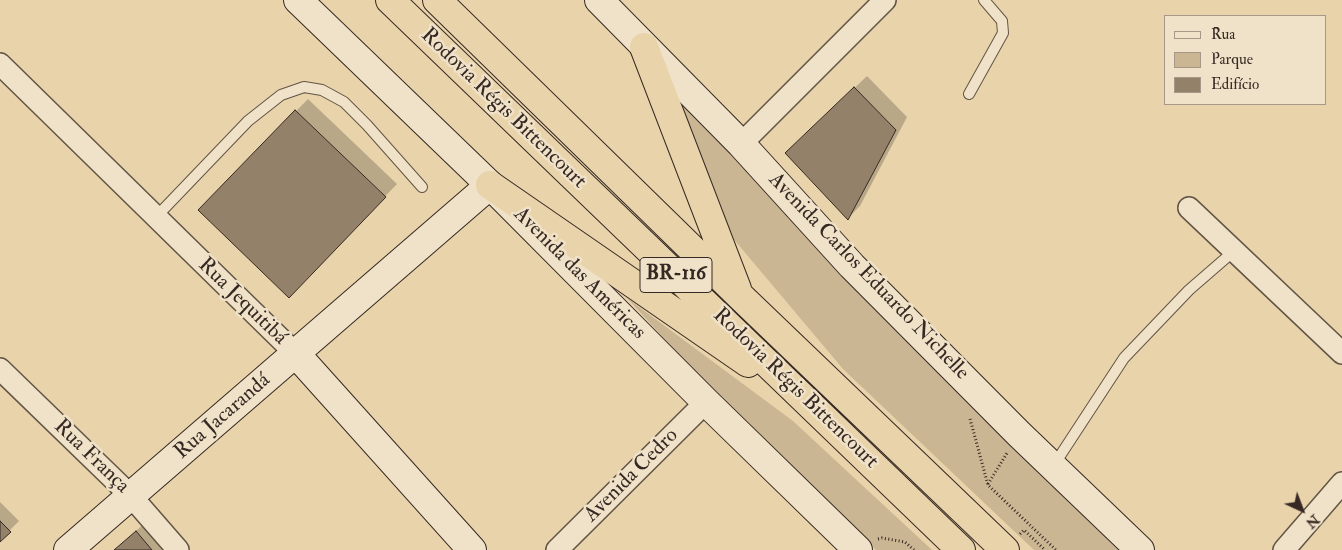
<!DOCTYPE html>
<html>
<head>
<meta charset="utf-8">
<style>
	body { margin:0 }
	#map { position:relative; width:1342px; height:550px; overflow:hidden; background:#e8d3aa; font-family:"IM FELL Double Pica",serif }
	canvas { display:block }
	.legend { position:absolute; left:1164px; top:15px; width:162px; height:90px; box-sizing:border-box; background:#f0e2c8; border:1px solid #a69886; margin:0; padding:6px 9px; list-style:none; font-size:15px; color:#362923 }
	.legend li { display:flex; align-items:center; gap:10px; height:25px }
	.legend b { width:25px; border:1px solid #a69886 }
	.north { position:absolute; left:1277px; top:485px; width:50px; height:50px; -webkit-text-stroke:4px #f0e2c8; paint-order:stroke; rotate:137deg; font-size:14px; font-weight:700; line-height:20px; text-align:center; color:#362923 }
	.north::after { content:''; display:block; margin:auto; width:18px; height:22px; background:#362923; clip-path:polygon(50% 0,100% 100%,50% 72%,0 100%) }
</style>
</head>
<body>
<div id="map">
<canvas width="1342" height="550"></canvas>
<ul class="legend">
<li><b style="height:6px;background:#f0e2c8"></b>Rua</li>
<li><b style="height:14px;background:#cab693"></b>Parque</li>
<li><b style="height:14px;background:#938169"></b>Edifício</li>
</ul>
<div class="north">N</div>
</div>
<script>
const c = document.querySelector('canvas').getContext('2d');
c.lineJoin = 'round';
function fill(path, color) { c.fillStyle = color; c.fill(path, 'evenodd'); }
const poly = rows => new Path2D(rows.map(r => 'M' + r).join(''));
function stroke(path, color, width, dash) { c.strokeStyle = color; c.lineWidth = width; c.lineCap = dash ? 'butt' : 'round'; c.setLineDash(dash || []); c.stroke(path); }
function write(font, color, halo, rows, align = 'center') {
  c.font = font + ' "IM FELL Double Pica",serif'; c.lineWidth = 5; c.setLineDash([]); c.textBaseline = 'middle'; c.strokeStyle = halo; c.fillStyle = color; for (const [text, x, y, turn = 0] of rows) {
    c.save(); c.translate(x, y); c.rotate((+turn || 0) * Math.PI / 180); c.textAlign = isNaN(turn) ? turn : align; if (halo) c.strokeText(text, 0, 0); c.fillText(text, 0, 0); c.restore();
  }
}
fill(poly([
	[668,80,1129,550,1034,550,843,369,715,217],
	[627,298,793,421,932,550,876,550,714,393]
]), '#cab693');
fill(poly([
	[867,76,907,117,860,206,848,218,799,141],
	[308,99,397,184,301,284,296,111],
	[0,502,19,521,0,540],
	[148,520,175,550,115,550]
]), '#0003');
const building = poly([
	[854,87,896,130,848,220,785,153,854,87],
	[295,110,386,197,289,298,198,210,295,110],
	[0,521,11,532,0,542,0,521],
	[136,531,152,550,114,550,136,531]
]);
fill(building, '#938169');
stroke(building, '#362923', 1);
const lane = poly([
	[969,94,1003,33,1002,21,984,0],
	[156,217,248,121,281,95,304,87,322,90,344,102,367,125,422,187],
	[1054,465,1124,358,1189,290,1234,251]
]);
const street = poly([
	[0,64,296,354],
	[741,144,885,0],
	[1189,208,1342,353],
	[0,369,131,496,178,550],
	[557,550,706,402],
	[1284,550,1342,483]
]);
const secondary = poly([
	[298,0,490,185,706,402,858,550],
	[599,0,741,144,852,266,1019,434,1140,550],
	[296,354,472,550],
	[68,550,490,185]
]);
const highway = poly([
	[390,0,961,550],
	[437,0,741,297,1005,550],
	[644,47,737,289],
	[490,185,748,363]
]);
stroke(lane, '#625445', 12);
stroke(street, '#625445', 24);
stroke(secondary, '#362923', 30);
stroke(highway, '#362923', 30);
stroke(poly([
	[970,419,988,485,1056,550],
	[988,484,1007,453],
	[1020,534,1024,530,1045,550],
	[878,539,882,538,905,542,914,550]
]), '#362923', 3, [1, 2.5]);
stroke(lane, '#f0e2c8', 10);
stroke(street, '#f0e2c8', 21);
stroke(secondary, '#f0e2c8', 28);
stroke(highway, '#e8d3aa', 28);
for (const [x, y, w] of [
	[676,275,72]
]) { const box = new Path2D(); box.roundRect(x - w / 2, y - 17.5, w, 35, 4); c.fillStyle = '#f0e2c8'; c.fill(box); stroke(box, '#362923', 1); }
write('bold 20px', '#362923', null, [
	["BR-116",676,275]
]);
write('21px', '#362923', '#f0e2c8', [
	["Rodovia Régis Bittencourt",503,109,44],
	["Avenida das Américas",579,274,45],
	["Avenida Carlos Eduardo Nichelle",868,277,46],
	["Rua Jequitibá",242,302,44],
	["Rodovia Régis Bittencourt",795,389,44],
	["Rua Jacarandá",223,417,-41],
	["Rua França",91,457,44],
	["Avenida Cedro",632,476,-45]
]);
</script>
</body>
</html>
